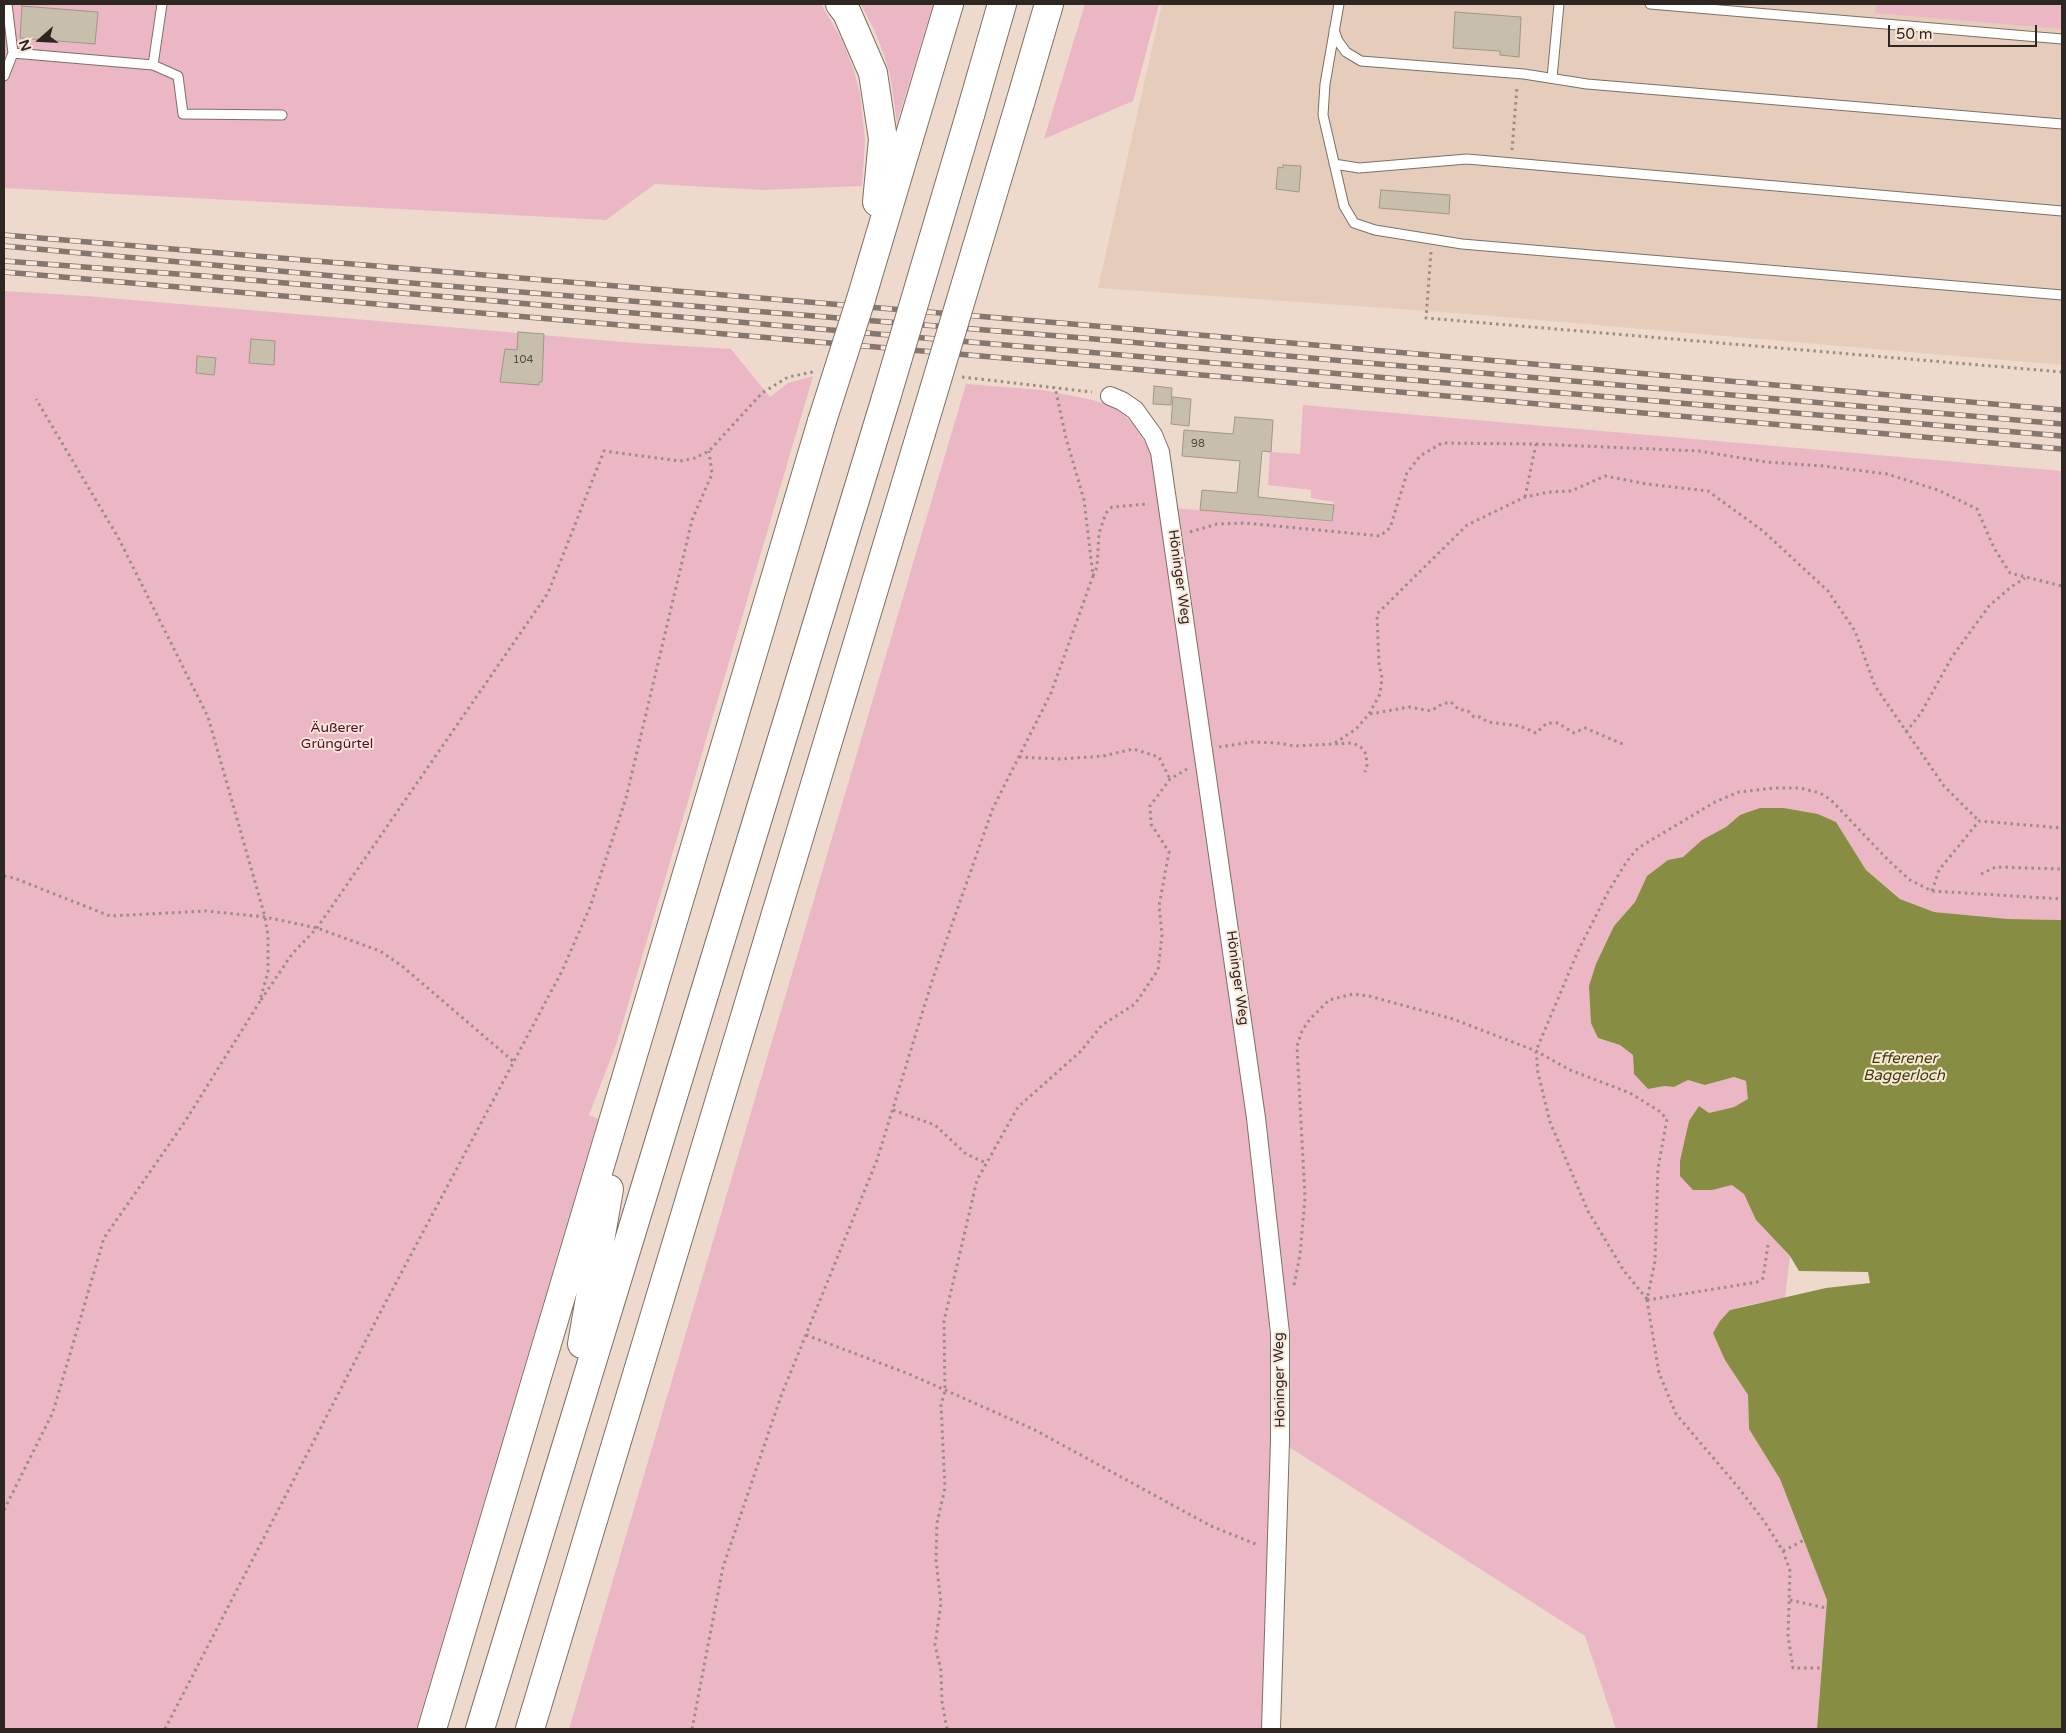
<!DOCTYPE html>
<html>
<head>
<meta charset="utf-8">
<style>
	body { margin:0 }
	#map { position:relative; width:2066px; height:1733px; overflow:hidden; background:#eddacd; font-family:"Varela Round",sans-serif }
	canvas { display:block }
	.frame { position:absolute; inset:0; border:5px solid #2d2621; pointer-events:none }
	.north { position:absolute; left:15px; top:15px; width:50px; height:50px; -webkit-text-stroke:4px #fae7da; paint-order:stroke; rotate:251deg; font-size:14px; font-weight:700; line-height:20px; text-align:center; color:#2d2621 }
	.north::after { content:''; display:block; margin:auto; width:18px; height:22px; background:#2d2621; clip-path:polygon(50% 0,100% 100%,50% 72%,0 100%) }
	.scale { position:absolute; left:1888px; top:25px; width:149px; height:22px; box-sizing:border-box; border:2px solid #2d2621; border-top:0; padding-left:6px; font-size:15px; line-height:18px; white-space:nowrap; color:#2d2621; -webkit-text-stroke:4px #fae7da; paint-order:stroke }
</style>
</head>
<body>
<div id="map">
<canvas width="2066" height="1733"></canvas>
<div class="frame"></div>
<div class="north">N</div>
<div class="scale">50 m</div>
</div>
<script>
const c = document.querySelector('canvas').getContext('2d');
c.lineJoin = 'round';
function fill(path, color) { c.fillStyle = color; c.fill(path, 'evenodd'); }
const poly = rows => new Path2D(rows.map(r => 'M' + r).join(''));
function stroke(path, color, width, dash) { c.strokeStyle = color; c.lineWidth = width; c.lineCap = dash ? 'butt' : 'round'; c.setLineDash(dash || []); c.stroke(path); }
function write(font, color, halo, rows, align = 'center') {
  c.font = font + ' "Varela Round",sans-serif'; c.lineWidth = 4; c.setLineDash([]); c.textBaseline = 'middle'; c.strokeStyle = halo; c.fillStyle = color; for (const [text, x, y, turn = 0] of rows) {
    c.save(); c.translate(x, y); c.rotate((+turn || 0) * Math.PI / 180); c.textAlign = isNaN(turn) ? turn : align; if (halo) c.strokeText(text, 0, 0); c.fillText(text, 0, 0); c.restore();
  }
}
fill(poly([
	[1162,4,2062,4,2062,365,1456,313,1098,288]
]), '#e6cdbb');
fill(poly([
	[4,4,821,4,842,40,854,71,860,94,865,140,862,186,763,190,655,184,606,220,4,188],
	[861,4,933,4,897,122,890,75,884,55,875,32],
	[1085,4,1159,4,1133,101,1044,139],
	[1876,4,2062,4,2062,29,1875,13],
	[4,291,86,296,635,343,731,349,770,397,788,383,813,376,617,1042,589,1115,598,1119,416,1729,4,1729],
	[966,384,1043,390,1093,400,1108,405,1121,412,1133,424,1152,453,1232,988,1266,1277,1270,1333,1271,1447,1264,1729,569,1729],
	[1303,405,2062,471,2062,920,2008,919,1934,912,1901,899,1866,870,1836,822,1818,814,1784,808,1740,815,1726,827,1702,840,1683,857,1668,860,1647,876,1635,902,1614,926,1598,1038,1620,1045,1633,1055,1634,1074,1648,1089,1665,1086,1674,1087,1688,1080,1705,1085,1734,1077,1746,1081,1749,1099,1734,1107,1709,1113,1689,1121,1686,1137,1712,1190,1732,1184,1744,1194,1756,1220,1790,1256,1785,1298,1748,1305,1730,1310,1725,1360,1748,1395,1749,1429,1780,1479,1827,1600,1817,1729,1616,1729,1585,1636,1289,1447,1287,1346,1174,508,1332,522,1334,502,1311,498,1311,490,1268,485,1270,452,1300,454]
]), '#ebb7c4');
fill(poly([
	[1760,808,1784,808,1818,814,1836,822,1866,870,1900,899,1934,912,2008,919,2062,920,2062,1729,1817,1729,1827,1600,1780,1479,1749,1429,1748,1395,1725,1360,1713,1333,1720,1321,1730,1310,1826,1288,1870,1283,1868,1272,1799,1271,1790,1256,1756,1220,1744,1194,1732,1185,1712,1190,1693,1190,1680,1176,1680,1161,1689,1121,1699,1106,1709,1113,1734,1107,1748,1099,1746,1081,1734,1077,1705,1085,1688,1080,1674,1087,1665,1086,1648,1089,1634,1074,1633,1055,1620,1045,1598,1038,1591,1023,1589,986,1596,964,1614,926,1635,902,1647,876,1668,860,1683,857,1702,840,1726,827,1740,815]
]), '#878d42');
const building = poly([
	[22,6,98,12,95,44,20,38,22,6],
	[1455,12,1521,17,1519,57,1500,55,1500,51,1453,48,1455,12],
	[1283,165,1301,166,1299,192,1276,189,1278,167,1283,168,1283,165],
	[1381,190,1450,195,1449,214,1379,208,1381,190],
	[518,332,544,334,542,382,539,382,539,385,500,382,505,349,517,350,518,332],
	[251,339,275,341,274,365,249,363,251,339],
	[197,356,216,358,214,375,196,373,197,356],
	[1154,386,1172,388,1171,405,1153,404,1154,386],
	[1173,397,1191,399,1189,426,1171,424,1173,397],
	[1235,417,1273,420,1271,452,1262,451,1258,497,1334,505,1332,521,1200,510,1202,490,1237,493,1240,461,1182,456,1184,430,1233,434,1235,417]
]);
fill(building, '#c7beac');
stroke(building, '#a09785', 1);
const service = poly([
	[7,4,13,53,153,65,162,4],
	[1339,4,1325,84,1323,115,1344,206,1354,223,1375,230,1462,244,2062,295],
	[1650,4,2062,39],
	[1334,30,1338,41,1346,52,1361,61,1524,74,1587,84,2062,124],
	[153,65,178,76,183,114,282,115],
	[4,76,13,53],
	[1552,78,1559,4],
	[1334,164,1359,168,1467,159,2062,211]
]);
const minor = poly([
	[1110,396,1122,401,1135,410,1153,435,1160,452,1256,1118,1280,1333,1280,1441,1271,1729]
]);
const motorway = poly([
	[840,4,847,13,873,73,883,139,877,202],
	[1020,103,1049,4],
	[970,115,1002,4],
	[861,299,949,4],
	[582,1344,609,1189],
	[432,1729,822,421],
	[480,1729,886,398],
	[530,1729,921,433]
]);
stroke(service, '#7f6f63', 11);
stroke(minor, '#7f6f63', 20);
stroke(motorway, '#7f6f63', 30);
stroke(poly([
	[1512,150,1517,87],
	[1431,252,1426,318,2062,372],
	[962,377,1092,392],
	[1525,497,1536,444],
	[1190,532,1217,524,1245,523,1380,536,1390,528,1407,473,1420,456,1442,443,1536,444,1699,451,1766,462,1823,466,1887,474,1938,490,1977,509,1994,548,2010,573,2062,586],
	[1093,576,1097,567,1099,533,1106,513,1112,507,1149,504],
	[1370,714,1409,707,1431,711,1442,704,1451,702,1458,709,1468,711,1474,717,1480,717,1488,722,1520,726,1536,733,1547,723,1558,723,1574,733,1585,728,1623,744],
	[1906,732,1921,713,1952,657,1989,606,2011,587,2025,578],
	[1335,743,1356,729,1369,714,1380,694,1382,678,1379,664,1377,614,1467,525,1525,497,1549,492,1571,491,1605,476,1647,484,1708,491,1763,531,1828,591,1855,631,1875,686,1944,786,1979,821],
	[1219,747,1252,742,1277,743,1295,746,1352,743,1360,746,1366,754,1367,765,1365,772],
	[1019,757,1060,759,1103,756,1133,749,1159,757,1170,779],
	[1981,874,1996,867,2062,869],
	[4,876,14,878,110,916,206,911,265,917,317,928,380,951,402,966,513,1061],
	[1932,891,1939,870,1979,821,2062,828],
	[261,1000,292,954,317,928,548,593,604,451,680,461,695,458,709,451,762,393,788,377,813,372],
	[893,1110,935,1125,966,1154,986,1163],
	[1294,1285,1300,1255,1305,1198,1297,1046,1302,1031,1310,1019,1329,1000,1353,994,1369,996,1453,1019,1536,1051,1570,1070,1630,1093,1659,1111,1667,1119,1658,1168,1655,1261,1647,1300,1659,1373,1676,1414,1738,1487,1764,1521,1783,1551,1790,1571,1788,1636,1793,1668,1821,1668],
	[1647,1299,1624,1271,1588,1211,1550,1122,1538,1073,1536,1051,1578,951,1608,892,1627,861,1638,848,1715,802,1739,792,1774,788,1800,788,1820,793,1831,800,1889,861,1910,880,1932,891,2062,899],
	[1647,1300,1757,1282,1763,1278,1768,1245],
	[806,1335,909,1374,1033,1429,1211,1526,1258,1545],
	[4,1510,53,1412,104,1238,184,1123,259,1003,268,972,268,936,265,917,208,717,119,539,36,399],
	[1783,1551,1804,1540],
	[1790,1600,1826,1608],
	[165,1729,381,1311,562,971,590,907,626,798,692,520,712,474,709,451],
	[692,1729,723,1567,781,1396,877,1160,933,978,993,808,1051,693,1093,576,1084,500,1066,438,1055,387],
	[947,1729,942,1702,941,1671,935,1645,941,1603,936,1560,937,1523,945,1488,941,1405,945,1391,944,1321,977,1180,1018,1107,1081,1051,1102,1025,1135,1004,1158,970,1162,935,1159,906,1169,852,1151,824,1150,806,1170,779,1187,769]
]), '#9b8d84', 3, [2.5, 4]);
stroke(service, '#fff', 9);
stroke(minor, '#fff', 18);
stroke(motorway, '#fff', 28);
const rail = poly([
	[4,235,1084,325,2062,410],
	[4,246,411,283,1083,338,2062,424],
	[4,261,204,276,2062,436],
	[4,272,2062,449]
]);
stroke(rail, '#84776f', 5.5);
stroke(rail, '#fae7da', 4, [11]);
const motorwayBridge = poly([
	[886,398,970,115],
	[822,421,861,299],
	[921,433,1020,103]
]);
stroke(motorwayBridge, '#7f6f63', 30, []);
stroke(motorwayBridge, '#fff', 28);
write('11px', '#544c44', null, [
	["104",523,360],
	["98",1198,444]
]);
write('14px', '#2d2621', '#fae7da', [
	["Höninger Weg",1179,577,82],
	["Höninger Weg",1237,978,82],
	["Höninger Weg",1280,1380,-91]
]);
write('14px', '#520d29', '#fae7da', [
	["Äußerer",337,728],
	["Grüngürtel",337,744]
]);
write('italic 15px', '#3c3e01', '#fae7da', [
	["Efferener",1904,1059],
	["Baggerloch",1904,1076]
]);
</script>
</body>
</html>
